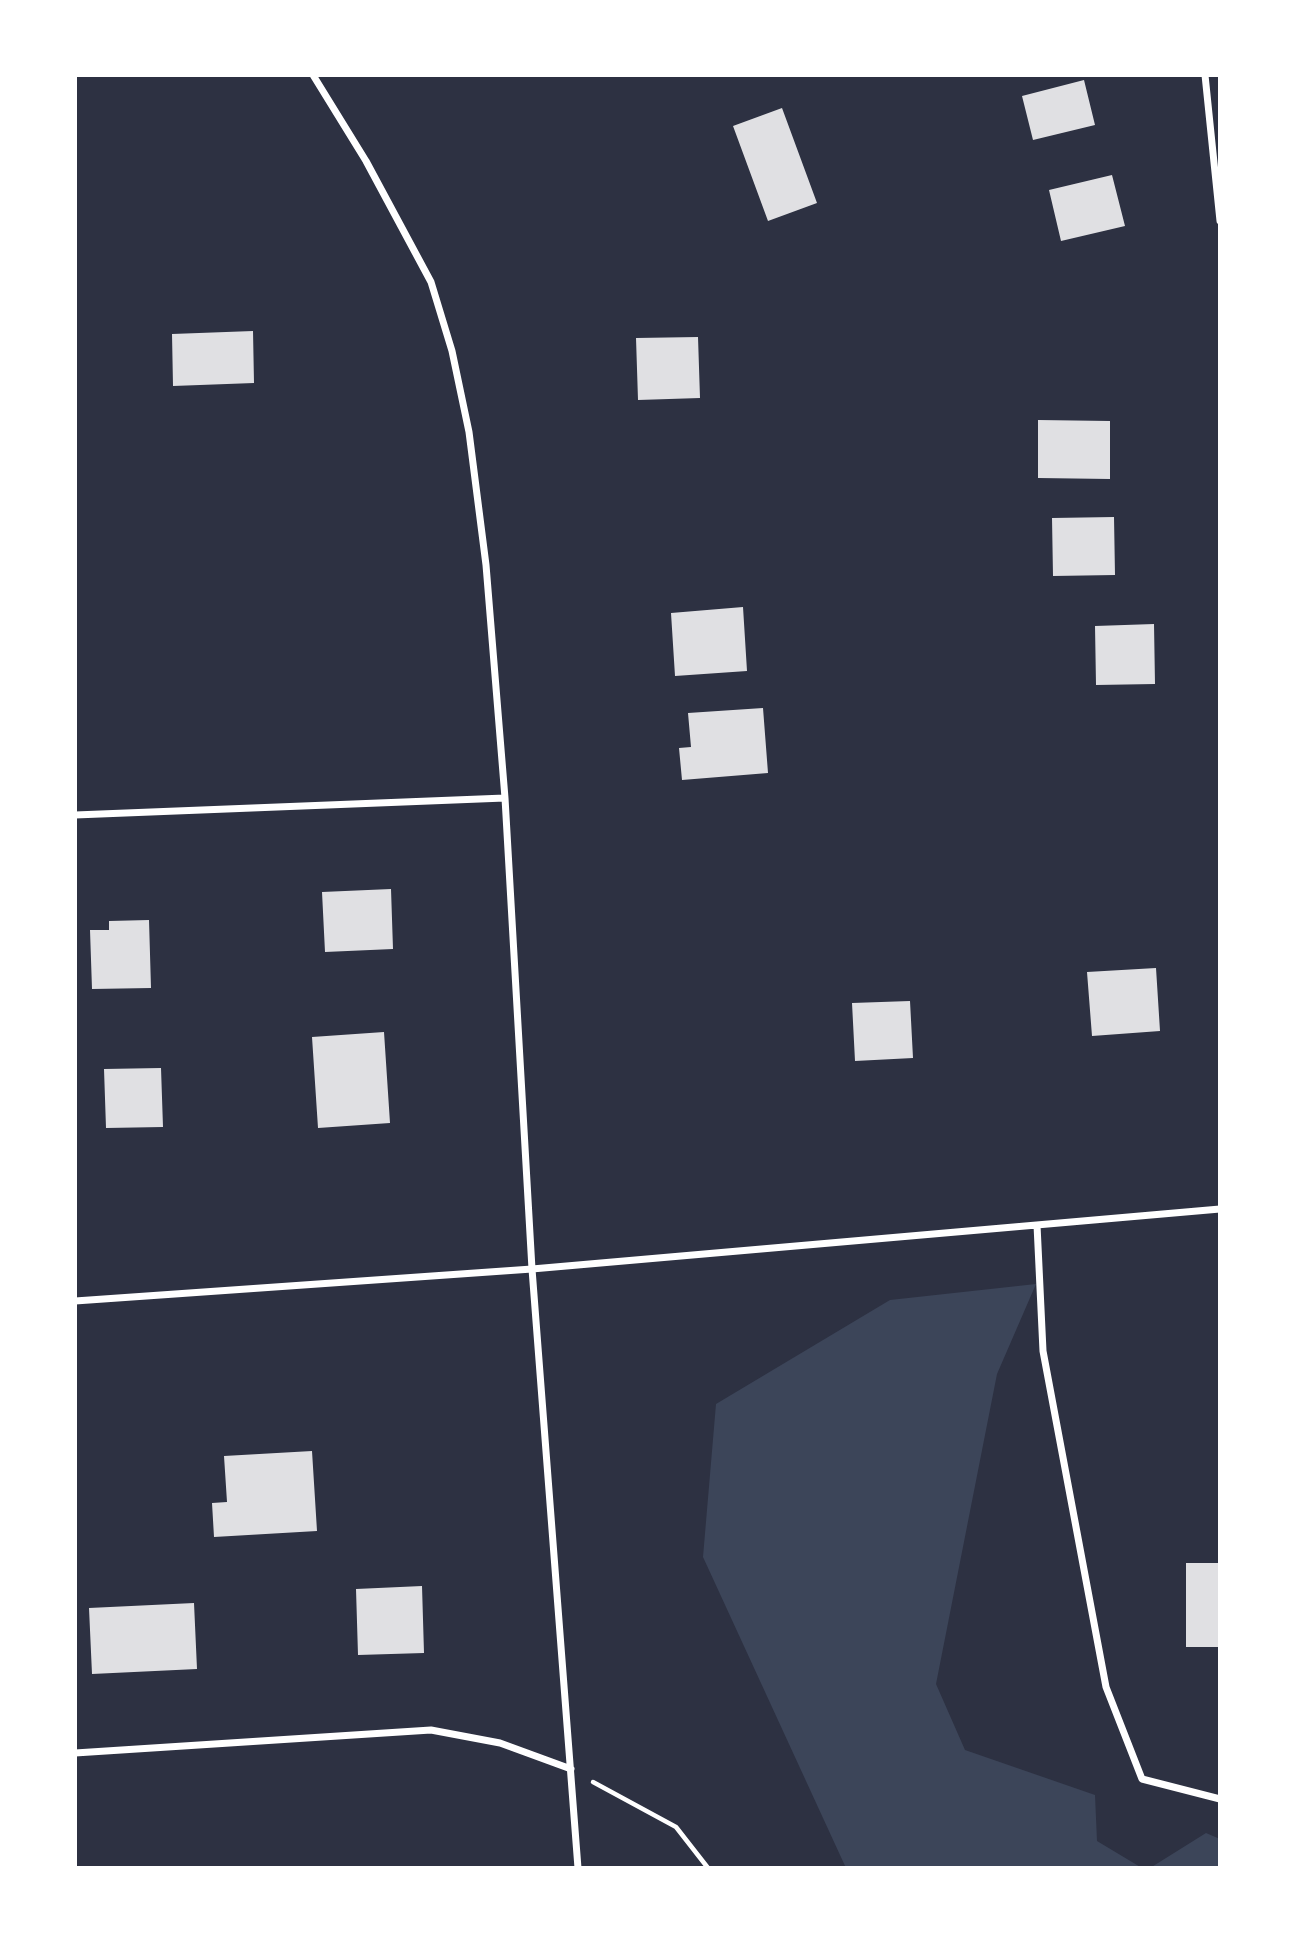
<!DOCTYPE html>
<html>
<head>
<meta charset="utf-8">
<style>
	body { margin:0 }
	#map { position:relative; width:1295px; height:1943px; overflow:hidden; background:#2d3142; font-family:"IBM Plex Sans",sans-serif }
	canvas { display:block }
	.frame { position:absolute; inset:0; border:77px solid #fff; pointer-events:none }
</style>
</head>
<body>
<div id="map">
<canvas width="1295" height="1943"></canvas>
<div class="frame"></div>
</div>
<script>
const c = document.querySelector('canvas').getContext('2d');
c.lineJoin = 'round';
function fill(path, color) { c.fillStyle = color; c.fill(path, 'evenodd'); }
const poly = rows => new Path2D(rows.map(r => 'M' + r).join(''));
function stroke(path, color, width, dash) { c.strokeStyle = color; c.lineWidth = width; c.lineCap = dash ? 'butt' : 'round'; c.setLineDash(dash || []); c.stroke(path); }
fill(poly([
	[1036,1284,997,1374,936,1684,965,1750,1095,1795,1097,1841,1142,1868,846,1868,703,1557,716,1404,890,1300],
	[1206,1833,1220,1839,1220,1868,1150,1868]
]), '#3c4559');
fill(poly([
	[1084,80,1095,125,1033,140,1022,96],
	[782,108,817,203,768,221,733,126],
	[1112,175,1125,226,1061,241,1049,190],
	[253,331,254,383,173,386,172,334],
	[698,337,700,398,638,400,636,338],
	[1038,420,1110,421,1110,479,1038,478],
	[1114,517,1115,575,1053,576,1052,518],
	[743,607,747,671,675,676,671,613],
	[1154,624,1155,684,1096,685,1095,626],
	[763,708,768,773,682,780,679,748,691,747,688,713],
	[391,889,393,949,325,952,322,892],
	[149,920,151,988,92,989,90,930,109,930,109,921],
	[1156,968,1160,1031,1092,1036,1087,972],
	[910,1001,913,1058,855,1061,852,1003],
	[384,1032,390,1123,318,1128,312,1037],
	[161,1068,163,1127,106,1128,104,1069],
	[312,1451,317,1531,214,1537,212,1503,227,1502,224,1456],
	[1186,1563,1220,1563,1220,1647,1186,1647],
	[422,1586,424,1653,358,1655,356,1589],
	[194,1603,197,1669,92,1674,89,1608]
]), '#e0e0e3');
stroke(poly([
	[593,1782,676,1827,708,1868]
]), '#fff', 4.5);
stroke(poly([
	[313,75,366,161,431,282,452,351,469,432,486,565,505,798,532,1269,578,1868],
	[1205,75,1220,221],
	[75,815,505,798],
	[1037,1225,1043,1351,1106,1687,1142,1779,1220,1799],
	[75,1301,532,1269,1220,1209],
	[75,1753,431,1730,500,1743,571,1769]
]), '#fff', 7);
</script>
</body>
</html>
